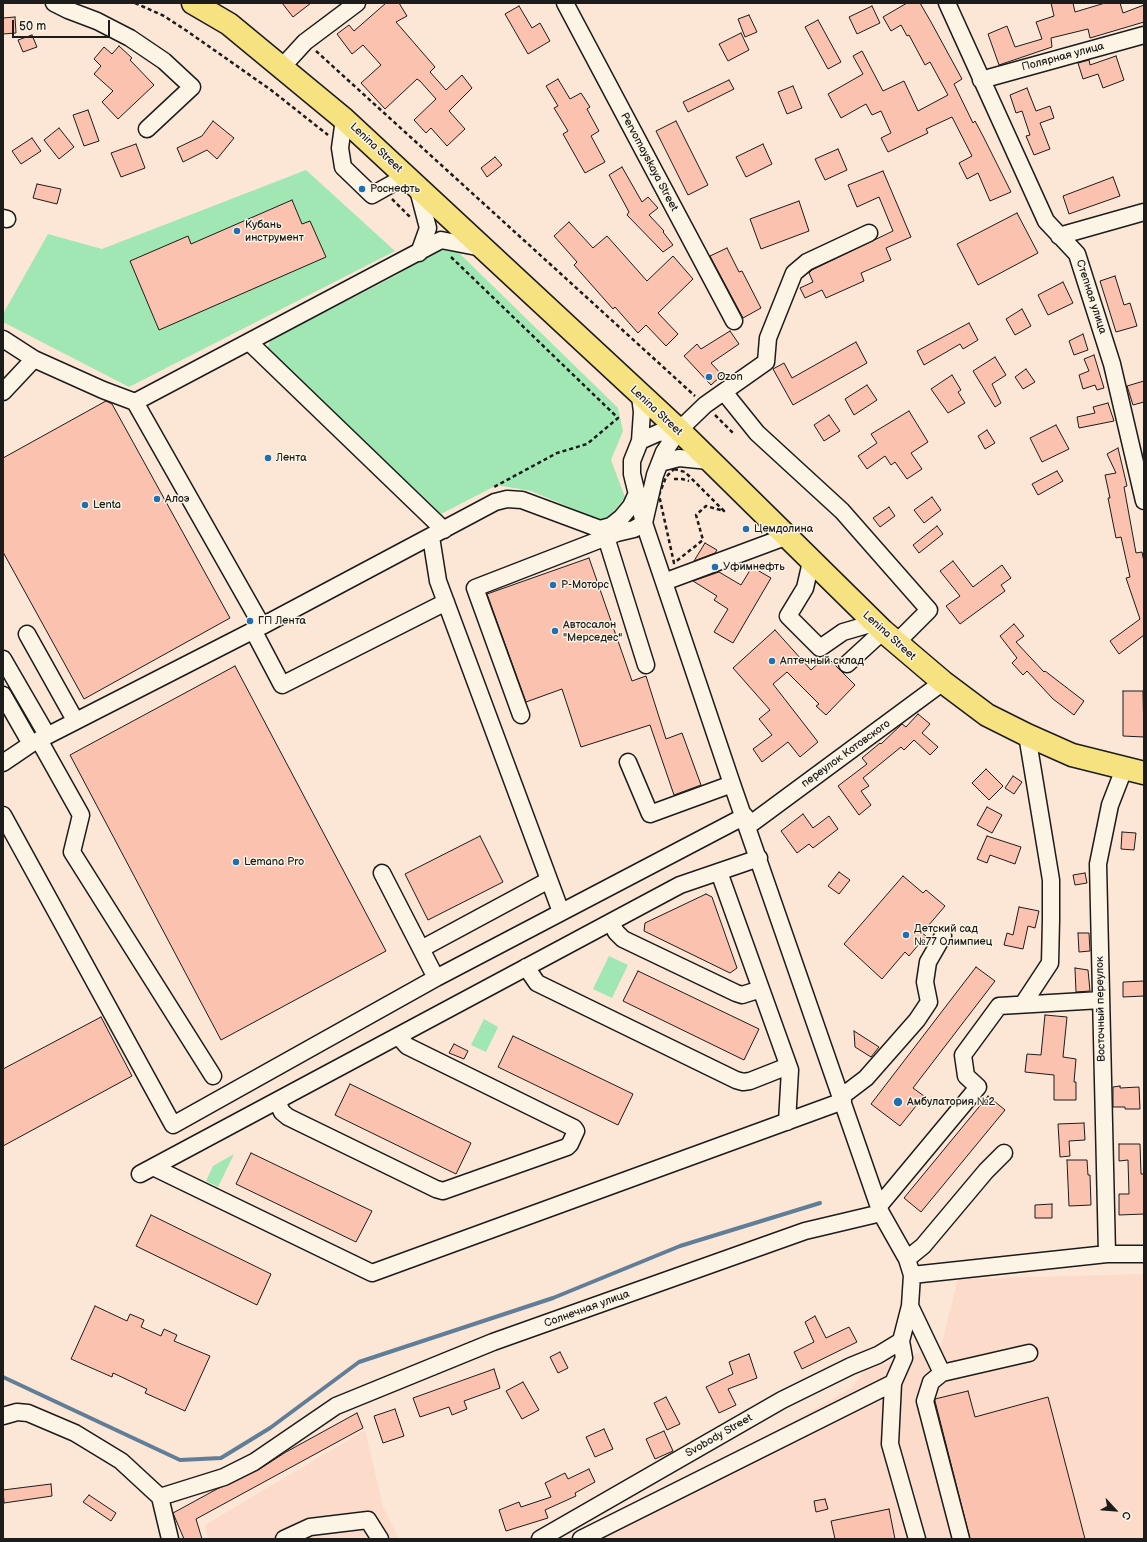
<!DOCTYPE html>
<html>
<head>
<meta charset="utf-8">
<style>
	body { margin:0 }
	#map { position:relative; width:1147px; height:1542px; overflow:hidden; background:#fce6d5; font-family:"Balsamiq Sans",sans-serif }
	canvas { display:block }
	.frame { position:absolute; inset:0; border:4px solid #1c1c1c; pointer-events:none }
	.north { position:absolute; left:1095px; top:1490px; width:40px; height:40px; -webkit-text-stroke:3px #fcf5e5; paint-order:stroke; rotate:116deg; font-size:11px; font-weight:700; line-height:16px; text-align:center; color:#1c1c1c }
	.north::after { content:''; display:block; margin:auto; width:14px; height:18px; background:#1c1c1c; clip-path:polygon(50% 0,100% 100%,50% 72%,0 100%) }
	.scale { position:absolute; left:12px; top:20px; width:98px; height:18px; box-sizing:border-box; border:2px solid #1c1c1c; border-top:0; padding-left:5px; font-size:12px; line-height:14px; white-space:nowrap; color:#1c1c1c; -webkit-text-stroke:3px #fcf5e5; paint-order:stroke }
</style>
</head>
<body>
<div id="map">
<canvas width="1147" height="1542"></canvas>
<div class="frame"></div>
<div class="north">С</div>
<div class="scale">50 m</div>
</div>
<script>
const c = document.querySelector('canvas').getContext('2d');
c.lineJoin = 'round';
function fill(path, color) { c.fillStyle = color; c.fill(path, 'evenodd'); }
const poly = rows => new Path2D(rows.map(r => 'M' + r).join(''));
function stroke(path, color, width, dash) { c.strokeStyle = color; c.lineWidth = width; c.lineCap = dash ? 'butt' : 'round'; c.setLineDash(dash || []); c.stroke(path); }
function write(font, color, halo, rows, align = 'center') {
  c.font = font + ' "Balsamiq Sans",sans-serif'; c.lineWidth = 3; c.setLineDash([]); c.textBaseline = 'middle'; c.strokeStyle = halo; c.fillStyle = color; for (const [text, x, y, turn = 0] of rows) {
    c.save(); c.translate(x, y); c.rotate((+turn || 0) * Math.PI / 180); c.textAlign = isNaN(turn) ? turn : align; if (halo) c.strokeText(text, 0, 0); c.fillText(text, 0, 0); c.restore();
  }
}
fill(poly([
	[1144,1274,1144,1539,567,1539,750,1445,852,1388,864,1371,941,1346,958,1279],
	[365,1430,383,1507,399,1539,208,1539,205,1525]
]), '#fcdbca');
fill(poly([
	[306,170,395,251,129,387,3,322,3,314,48,234,102,249],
	[436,248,457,251,618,408,623,431,611,460,625,497,614,511,602,521,531,491,497,485,441,514,267,350,270,340,397,275],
	[609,956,628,965,612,998,593,989],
	[484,1019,498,1027,486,1052,471,1045],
	[234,1154,218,1187,206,1181,213,1166]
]), '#a0e7b4');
stroke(poly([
	[3,1377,180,1460,221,1458,270,1428,359,1362,553,1298,680,1246,820,1203]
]), '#617e98', 4);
const building = poly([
	[282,3,311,3,293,17,282,3],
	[386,3,399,3,407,16,396,22,435,67,430,72,446,90,462,75,472,88,449,111,465,129,447,146,431,128,426,133,414,120,436,99,420,81,417,79,385,109,361,83,381,65,363,45,352,54,337,34,349,25,354,31,386,3],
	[907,3,920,3,931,22,962,79,954,84,973,123,975,121,983,136,1011,192,990,201,978,173,967,179,959,163,972,156,952,117,926,129,928,133,888,152,881,138,891,133,881,111,872,115,866,104,841,118,828,94,863,74,853,56,862,51,883,91,904,81,918,111,948,95,930,62,925,65,909,35,907,36,901,25,891,31,883,17,907,3],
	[1051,3,1073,3,1075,12,1105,3,1120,3,1123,13,1144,5,1144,22,1090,38,1088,29,1051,38,1052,47,999,65,988,34,1007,26,1015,47,1042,39,1036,22,1054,16,1051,3],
	[519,6,532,28,540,23,550,41,528,54,505,14,519,6],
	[872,6,880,23,857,34,849,17,872,6],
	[749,15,757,32,745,37,738,19,749,15],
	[15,17,16,33,3,34,3,18,15,17],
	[818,20,841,62,828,69,805,27,818,20],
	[741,33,749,50,728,61,719,44,741,33],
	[32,35,37,47,23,52,18,40,32,35],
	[119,46,132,58,130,60,154,85,118,119,102,102,113,91,94,74,101,66,94,59,104,47,112,54,119,46],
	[1116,56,1124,80,1103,88,1098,74,1083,79,1078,63,1089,60,1090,65,1116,56],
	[558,79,570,99,581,93,590,107,587,109,599,131,591,136,605,162,585,173,563,134,568,131,554,108,558,106,546,86,558,79],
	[729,80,734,89,688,112,683,102,729,80],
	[793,86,802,108,787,114,778,92,793,86],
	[1027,88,1036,111,1050,106,1054,118,1040,123,1050,149,1034,155,1026,136,1030,135,1022,111,1016,113,1010,95,1027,88],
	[88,110,99,141,84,146,73,115,88,110],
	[213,121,234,138,217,159,207,150,183,162,177,148,202,136,213,121],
	[676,121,708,185,688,195,656,131,676,121],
	[59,128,74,147,59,159,44,140,59,128],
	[32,138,41,151,21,164,12,151,32,138],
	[136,144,145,168,121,177,111,153,136,144],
	[763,144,772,164,746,177,736,157,763,144],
	[838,149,847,170,825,180,815,159,838,149],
	[495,157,502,165,487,177,481,168,495,157],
	[622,167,642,202,648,197,658,208,649,215,664,231,663,232,673,245,663,252,627,215,629,212,609,175,622,167],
	[883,171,911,237,886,248,891,260,861,273,864,281,826,298,822,290,805,298,800,288,813,282,809,273,812,270,893,231,879,197,857,207,848,185,883,171],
	[1113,177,1120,196,1069,214,1063,196,1113,177],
	[37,184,61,189,57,204,33,198,37,184],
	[292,200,302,224,310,221,326,257,159,330,130,261,188,236,191,244,292,200],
	[799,201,809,231,761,249,750,219,799,201],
	[1017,213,1038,253,978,285,957,244,1017,213],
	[569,222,593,248,607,236,647,281,673,256,693,279,658,313,678,334,666,346,646,325,638,333,615,307,613,309,574,265,577,262,554,236,569,222],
	[727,248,739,272,742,271,761,308,743,318,710,256,727,248],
	[1115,276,1124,305,1130,303,1137,326,1116,332,1100,281,1115,276],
	[1063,282,1073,303,1048,315,1038,295,1063,282],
	[1022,309,1031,326,1015,335,1006,319,1022,309],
	[969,323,978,340,963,349,960,344,924,365,917,351,969,323],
	[730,331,739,344,711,363,722,375,711,385,684,356,697,344,701,349,730,331],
	[1083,334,1088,350,1074,355,1069,341,1083,334],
	[856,342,867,363,793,405,773,369,784,363,792,378,856,342],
	[1094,355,1104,388,1097,390,1095,385,1083,389,1079,375,1089,371,1084,359,1094,355],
	[995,357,1006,375,992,384,1001,403,995,407,973,371,995,357],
	[1026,369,1035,382,1023,389,1015,377,1026,369],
	[952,375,961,390,958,392,965,403,948,413,931,389,952,375],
	[1144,381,1144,402,1133,405,1127,386,1144,381],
	[867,385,877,400,854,415,845,399,867,385],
	[106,401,112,404,230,618,84,699,3,552,3,458,106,401],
	[1108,403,1114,421,1079,428,1077,417,1095,413,1093,407,1108,403],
	[909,411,928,442,911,453,922,469,907,479,895,462,891,465,885,456,867,469,858,456,877,443,871,434,909,411],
	[829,415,840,431,824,441,814,425,829,415],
	[1056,425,1069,449,1042,462,1030,438,1056,425],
	[987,430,995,443,985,449,978,436,987,430],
	[1118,448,1127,486,1124,487,1136,553,1142,552,1144,562,1144,635,1119,654,1110,641,1140,619,1126,578,1130,577,1121,537,1116,538,1108,498,1110,498,1105,475,1116,473,1107,454,1118,448],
	[1057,471,1063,481,1038,495,1032,484,1057,471],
	[932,497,941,510,924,523,914,510,932,497],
	[889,507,895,516,880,527,873,518,889,507],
	[937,526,943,534,919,553,913,545,937,526],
	[705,543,717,550,715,553,694,561,705,543],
	[589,558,632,681,646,676,666,739,682,733,701,785,674,795,650,725,581,747,562,689,526,702,487,594,589,558],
	[953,561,973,587,1002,565,1011,578,1001,585,1005,591,960,624,946,606,960,596,940,571,953,561],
	[752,567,771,578,733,643,714,632,728,609,714,600,717,596,693,581,719,572,741,585,752,567],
	[1014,624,1024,636,1016,642,1044,672,1045,671,1084,701,1074,715,1053,699,1027,671,1023,675,1012,663,1017,658,1000,636,1014,624],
	[775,630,811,670,826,656,855,685,826,715,816,706,819,704,787,672,773,684,818,742,800,757,788,742,762,762,753,749,772,735,759,719,770,710,733,668,775,630],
	[235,666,386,951,221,1040,70,755,235,666],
	[1123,691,1143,691,1144,737,1123,736,1123,691],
	[918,714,930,724,922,733,938,747,930,755,914,740,904,750,901,747,863,778,869,786,861,791,871,805,859,815,838,786,867,764,862,758,880,743,881,744,902,724,906,727,918,714],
	[986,769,1003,786,989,800,972,783,986,769],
	[1013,776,1022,782,1014,794,1005,788,1013,776],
	[987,807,1002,815,992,833,977,825,987,807],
	[803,814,813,828,829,816,838,829,813,848,809,844,797,853,781,831,803,814],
	[1122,832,1136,833,1134,850,1121,849,1122,832],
	[480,836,503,882,428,920,405,874,480,836],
	[987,836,1021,847,1015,864,990,855,987,863,977,859,987,836],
	[839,872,850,880,839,894,828,886,839,872],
	[1085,873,1087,883,1075,885,1073,875,1085,873],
	[903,876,923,893,926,890,945,906,922,933,926,936,909,956,905,952,882,979,844,944,903,876],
	[706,894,712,897,737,968,730,973,644,931,645,923,706,894],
	[1019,907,1039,911,1035,928,1028,926,1023,949,1004,945,1007,933,1013,935,1019,907],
	[1078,933,1089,933,1090,951,1079,952,1078,933],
	[976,967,995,981,913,1088,924,1096,900,1126,871,1104,976,967],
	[1075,968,1088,970,1090,991,1076,992,1075,968],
	[638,971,759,1029,744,1060,623,1001,638,971],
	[1144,981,1144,996,1123,997,1123,982,1144,981],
	[1045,1015,1067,1017,1063,1057,1076,1059,1074,1082,1076,1082,1076,1100,1054,1100,1054,1075,1025,1072,1027,1054,1041,1055,1045,1015],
	[101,1017,132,1076,3,1146,3,1069,101,1017],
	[854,1031,879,1047,871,1057,855,1047,854,1031],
	[513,1036,633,1094,618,1125,498,1067,513,1036],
	[454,1044,468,1051,464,1059,449,1053,454,1044],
	[350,1084,471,1143,456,1174,335,1115,350,1084],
	[1120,1086,1120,1088,1139,1087,1140,1109,1125,1109,1125,1107,1113,1107,1113,1087,1120,1086],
	[988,1096,1005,1110,921,1212,904,1198,988,1096],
	[1084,1123,1085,1140,1069,1141,1070,1156,1060,1157,1058,1124,1084,1123],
	[1119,1144,1140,1144,1141,1174,1144,1174,1144,1214,1119,1215,1119,1194,1129,1194,1128,1160,1119,1161,1119,1144],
	[251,1153,372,1211,356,1242,236,1184,251,1153],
	[1067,1160,1087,1160,1088,1175,1090,1175,1091,1205,1069,1206,1067,1160],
	[1052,1204,1052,1218,1035,1218,1035,1205,1052,1204],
	[151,1215,271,1274,257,1305,136,1246,151,1215],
	[95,1306,127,1321,130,1314,144,1320,141,1327,161,1336,164,1329,177,1335,174,1341,210,1356,185,1411,145,1393,147,1389,113,1373,112,1377,71,1359,95,1306],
	[815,1316,826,1338,849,1327,857,1342,802,1369,794,1352,814,1342,805,1322,815,1316],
	[560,1352,568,1368,558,1373,550,1357,560,1352],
	[749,1354,757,1378,728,1389,736,1405,719,1413,706,1387,733,1374,729,1362,749,1354],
	[494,1369,500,1388,464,1401,467,1409,452,1415,449,1407,420,1417,413,1398,494,1369],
	[523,1382,539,1410,522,1419,506,1391,523,1382],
	[968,1391,975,1417,1048,1397,1085,1539,970,1539,935,1401,935,1399,968,1391],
	[666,1397,680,1424,667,1430,654,1403,666,1397],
	[395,1409,404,1436,383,1443,374,1416,395,1409],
	[357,1413,363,1428,196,1519,202,1539,184,1539,173,1513,217,1489,258,1470,286,1452,357,1413],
	[604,1429,613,1449,595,1457,586,1437,604,1429],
	[664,1431,673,1451,655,1459,646,1439,664,1431],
	[589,1469,595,1482,575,1493,576,1496,545,1510,548,1518,506,1531,499,1510,519,1502,521,1507,551,1497,545,1483,565,1473,568,1479,589,1469],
	[51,1484,52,1496,4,1503,3,1490,51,1484],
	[89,1495,116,1513,111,1521,83,1502,89,1495],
	[825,1499,828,1509,816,1512,814,1501,825,1499],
	[889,1509,895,1539,835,1539,831,1521,889,1509]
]);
fill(building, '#fbc2b0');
stroke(building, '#1c1c1c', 1);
const minor = poly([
	[54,3,68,10,97,21,130,38,164,61,192,87,147,129],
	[565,3,734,321],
	[947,3,1046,221,1077,254,1112,364,1144,501],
	[283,66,305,42,357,3],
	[981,80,1144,35],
	[344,119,340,148,343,167,372,195,406,176],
	[417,186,428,228,419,253],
	[3,218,7,219],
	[1059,236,1144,212],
	[482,248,441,240,135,402,262,626,495,502,507,499,522,500,600,529,617,533,634,529,644,523,655,475,664,452,679,430,705,405,766,362,768,338,794,273,807,262,869,233],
	[3,339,34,359],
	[249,342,444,530],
	[3,392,34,359,103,390,135,402],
	[724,392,757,433,842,511,929,610,896,643],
	[679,430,658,433,640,441,632,461,632,474,644,523,732,784,881,1213,907,1259,912,1275,910,1306,901,1341,904,1358,893,1383,890,1444,917,1539],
	[640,441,642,412,640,396],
	[660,463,679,458,709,461],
	[600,529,611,526,621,518,631,506,637,493],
	[431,537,438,581,561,912],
	[606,537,646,665],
	[811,562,805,588,788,616,820,648,843,632,874,623],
	[664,582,785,537],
	[253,630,282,685,446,602],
	[27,634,75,720],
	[3,659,47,735],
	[847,664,883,631],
	[3,695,31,744,262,626],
	[521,715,475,588,617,533],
	[39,740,81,815,72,852,213,1076],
	[628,762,650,814,732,784],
	[3,763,31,744],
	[3,815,173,1125,436,978,745,816],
	[748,826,943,682],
	[719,872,790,1070,787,1122],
	[382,873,436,978],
	[611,922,616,932,623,939,736,993,742,995,761,989],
	[421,949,549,880],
	[526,967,537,983,736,1080,743,1082,750,1081,788,1066],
	[1023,1004,1050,963,1051,920,1051,880,1027,735],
	[841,1097,866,1078,917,1020,929,1002,925,982,928,962,943,936],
	[277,1101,282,1112,288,1117,436,1189,443,1191,567,1147,570,1144,576,1131,574,1128,407,1046,398,1036],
	[153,1167,372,1273,843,1101],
	[140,1174,680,885,759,858],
	[879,1206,978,1087,966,1076,963,1055,999,1006,1101,1000],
	[1107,1254,1098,864,1110,805,1124,769],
	[907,1259,923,1246,986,1171,1004,1153],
	[912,1275,1107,1254,1144,1254],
	[910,1306,942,1373],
	[3,1416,17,1412,28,1413,75,1433,121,1461,160,1497,170,1539],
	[160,1497,224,1477,254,1462,336,1406,493,1342,805,1231,881,1213],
	[284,1539,310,1527,368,1520,380,1539],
	[540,1539,782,1400,851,1366,878,1355,901,1341],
	[581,1539,893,1383],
	[961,1539,925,1401,931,1382,942,1373,1029,1353]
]);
const highway = poly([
	[193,3,229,24,344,119,679,430,883,631,943,682,987,715,1027,735,1072,755,1144,773]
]);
stroke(minor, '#1c1c1c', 19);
stroke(highway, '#1c1c1c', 25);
stroke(poly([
	[135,3,164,16,187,31,271,90,328,135],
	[316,51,695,396],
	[392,199,410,217],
	[451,257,618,418,587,444,557,453,494,487],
	[715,415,734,434],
	[674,469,685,472,724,511,706,506,696,515,703,540,674,563,659,495,666,477,674,469],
	[674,479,682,479,689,481]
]), '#1c1c1c', 2.5, [4, 3]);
stroke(minor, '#fcf5e5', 16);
stroke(highway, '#f7e281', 22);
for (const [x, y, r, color] of [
	[362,189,4,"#1f6fb2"],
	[237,231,4,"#1f6fb2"],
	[709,377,4,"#1f6fb2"],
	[268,458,4,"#1f6fb2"],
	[157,499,4,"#1f6fb2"],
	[85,505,4,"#1f6fb2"],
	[746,529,4,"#1f6fb2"],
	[715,567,4,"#1f6fb2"],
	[553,585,4,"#1f6fb2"],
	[250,621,4,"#1f6fb2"],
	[555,631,4,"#1f6fb2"],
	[772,661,4,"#1f6fb2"],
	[236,862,4,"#1f6fb2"],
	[906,935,4,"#1f6fb2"],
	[898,1102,5,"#1f6fb2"]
]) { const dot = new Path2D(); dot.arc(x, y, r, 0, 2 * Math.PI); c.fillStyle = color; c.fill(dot); stroke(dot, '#fcf5e5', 1.5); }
write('11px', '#1c1c1c', '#fcf5e5', [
	["Полярная улица",1063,57,-15],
	["Lenina Street",376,148,43],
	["Pervomayskaya Street",649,162,62],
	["Степная улица",1091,297,72],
	["Lenina Street",656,411,43],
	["Lenina Street",889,636,42],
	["переулок Котовского",846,754,-36],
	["Восточный переулок",1101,1009,-91],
	["Солнечная улица",587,1309,-20],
	["Svobody Street",719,1436,-30]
]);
write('11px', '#1c1c1c', '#fcf5e5', [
	["Роснефть",370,189],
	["Кубань",245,225],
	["инструмент",245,238],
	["Ozon",717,377],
	["Лента",276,458],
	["Алоэ",165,499],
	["Lenta",93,505],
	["Цемдолина",754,529],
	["Уфимнефть",723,567],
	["Р-Моторс",561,585],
	["ГП Лента",258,621],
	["Автосалон",563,625],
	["\"Мерседес\"",563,638],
	["Аптечный склад",780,661],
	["Lemana Pro",244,862],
	["Детский сад",914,929],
	["№77 Олимпиец",914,942],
	["Амбулатория №2",907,1102]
], 'left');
</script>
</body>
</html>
